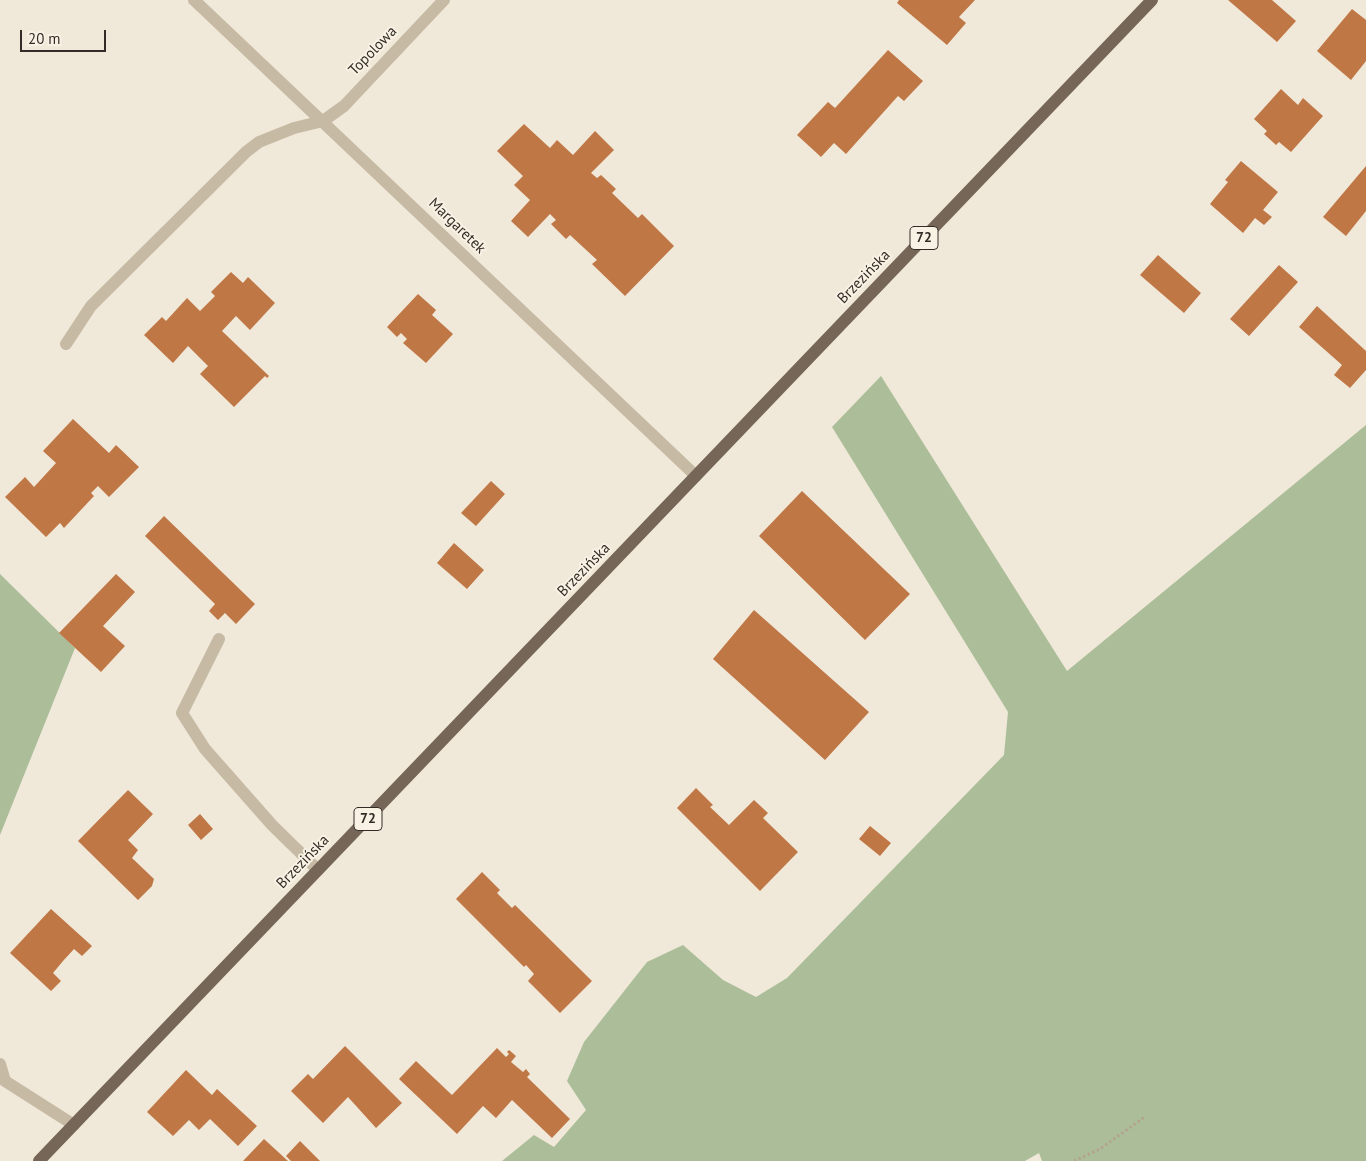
<!DOCTYPE html>
<html>
<head>
<meta charset="utf-8">
<style>
	body { margin:0 }
	#map { position:relative; width:1366px; height:1161px; overflow:hidden; background:#f0e8d8; font-family:"PT Sans",sans-serif }
	canvas { display:block }
	.scale { position:absolute; left:20px; top:30px; width:86px; height:22px; box-sizing:border-box; border:2px solid #332c26; border-top:0; padding-left:6px; font-size:15px; line-height:18px; white-space:nowrap; color:#332c26; -webkit-text-stroke:4px #f8f2e4; paint-order:stroke }
</style>
</head>
<body>
<div id="map">
<canvas width="1366" height="1161"></canvas>
<div class="scale">20 m</div>
</div>
<script>
const c = document.querySelector('canvas').getContext('2d');
c.lineJoin = 'round';
function fill(path, color) { c.fillStyle = color; c.fill(path, 'evenodd'); }
const poly = rows => new Path2D(rows.map(r => 'M' + r).join(''));
function stroke(path, color, width, dash) { c.strokeStyle = color; c.lineWidth = width; c.lineCap = dash ? 'butt' : 'round'; c.setLineDash(dash || []); c.stroke(path); }
function write(font, color, halo, rows, align = 'center') {
  c.font = font + ' "PT Sans",sans-serif'; c.lineWidth = 4; c.setLineDash([]); c.textBaseline = 'middle'; c.strokeStyle = halo; c.fillStyle = color; for (const [text, x, y, turn = 0] of rows) {
    c.save(); c.translate(x, y); c.rotate((+turn || 0) * Math.PI / 180); c.textAlign = isNaN(turn) ? turn : align; if (halo) c.strokeText(text, 0, 0); c.fillText(text, 0, 0); c.restore();
  }
}
fill(poly([
	[881,376,1067,671,1366,425,1366,1161,1042,1161,1039,1153,1025,1161,502,1161,534,1135,554,1147,586,1110,567,1081,584,1042,647,962,683,945,723,980,756,997,787,978,1004,755,1008,712,832,427],
	[0,574,75,648,0,835]
]), '#acbe99');
fill(poly([
	[899,0,975,0,959,17,966,23,947,45,897,3],
	[1228,0,1272,0,1296,21,1277,42],
	[1352,9,1366,20,1366,61,1351,80,1317,51],
	[888,50,923,81,904,101,898,96,846,154,834,143,821,157,797,135,828,102,835,108],
	[1281,89,1298,105,1303,98,1323,116,1291,152,1279,142,1276,145,1264,134,1267,131,1254,119],
	[524,124,550,148,557,140,573,155,595,131,614,150,591,173,597,178,601,175,616,189,612,193,638,218,642,214,674,246,625,296,592,264,597,260,570,235,566,239,551,224,556,220,550,214,528,237,511,221,530,200,514,185,523,176,497,151],
	[1241,161,1278,192,1263,210,1272,217,1264,225,1255,218,1243,233,1210,204,1228,182,1225,180],
	[1366,166,1366,211,1346,236,1323,217],
	[1158,255,1201,293,1184,313,1140,275],
	[1279,265,1298,282,1249,336,1230,319],
	[231,272,243,283,248,277,275,303,250,330,236,316,222,331,269,376,267,378,265,376,234,407,200,374,208,366,188,346,173,363,144,335,162,317,166,321,187,298,200,311,215,296,211,292],
	[418,294,436,310,432,315,453,334,426,363,403,343,407,339,401,333,397,337,387,327],
	[1317,306,1366,351,1366,370,1350,388,1334,375,1342,365,1299,327],
	[73,419,109,453,116,445,139,467,109,497,98,486,91,493,94,496,64,528,60,523,46,537,5,497,25,477,34,487,56,463,43,451],
	[491,481,505,494,476,526,461,513],
	[802,491,910,594,865,640,759,536],
	[164,516,255,604,236,624,225,613,218,620,209,611,215,604,145,536],
	[454,543,484,570,467,589,437,563],
	[116,574,135,592,103,626,125,646,101,672,59,633],
	[754,610,869,712,825,760,713,659],
	[696,788,713,805,710,807,729,825,754,800,768,813,763,818,798,852,760,891,677,808],
	[128,790,153,814,128,840,138,850,132,858,154,879,152,886,138,900,78,841],
	[200,814,213,829,201,840,188,825],
	[870,826,891,843,880,856,859,839],
	[482,872,500,890,497,893,512,908,515,905,592,981,560,1013,528,981,534,974,526,965,524,967,456,899],
	[51,909,92,946,82,956,74,949,63,961,53,973,61,981,51,991,10,953],
	[345,1046,402,1103,376,1128,348,1097,323,1123,291,1091,308,1074,313,1079],
	[497,1048,506,1057,509,1054,507,1052,509,1050,516,1056,511,1062,523,1072,526,1069,530,1074,527,1077,570,1119,552,1138,512,1100,496,1118,483,1106,457,1134,399,1079,416,1061,452,1095],
	[186,1070,212,1095,217,1089,257,1126,238,1146,210,1119,199,1130,189,1120,173,1136,147,1112],
	[264,1139,288,1161,243,1161],
	[300,1141,320,1161,291,1161,286,1156]
]), '#c07746');
stroke(poly([
	[1074,1161,1100,1149,1146,1116]
]), '#b3a490', 3, [2.5, 2.5]);
stroke(poly([
	[66,344,91,306,246,152,259,142,294,128,323,121],
	[219,639,182,713,205,749,272,825,318,870],
	[0,1064,5,1081,74,1125]
]), '#c7baa5', 12);
stroke(poly([
	[194,0,696,476],
	[323,121,344,106,444,0]
]), '#c7baa5', 12);
stroke(poly([
	[39,1161,1152,0]
]), '#756658', 12);
for (const [x, y, w] of [
	[924,238,28],
	[368,819,28]
]) { const box = new Path2D(); box.roundRect(x - w / 2, y - 11.5, w, 23, 4); c.fillStyle = '#f8f2e4'; c.fill(box); stroke(box, '#332c26', 1); }
write('bold 14px', '#332c26', null, [
	["72",924,238],
	["72",368,819]
]);
write('15px', '#332c26', '#f8f2e4', [
	["Topolowa",373,51,-46],
	["Margaretek",457,226,44],
	["Brzezińska",864,277,-46],
	["Brzezińska",584,570,-46],
	["Brzezińska",303,862,-46]
]);
</script>
</body>
</html>
